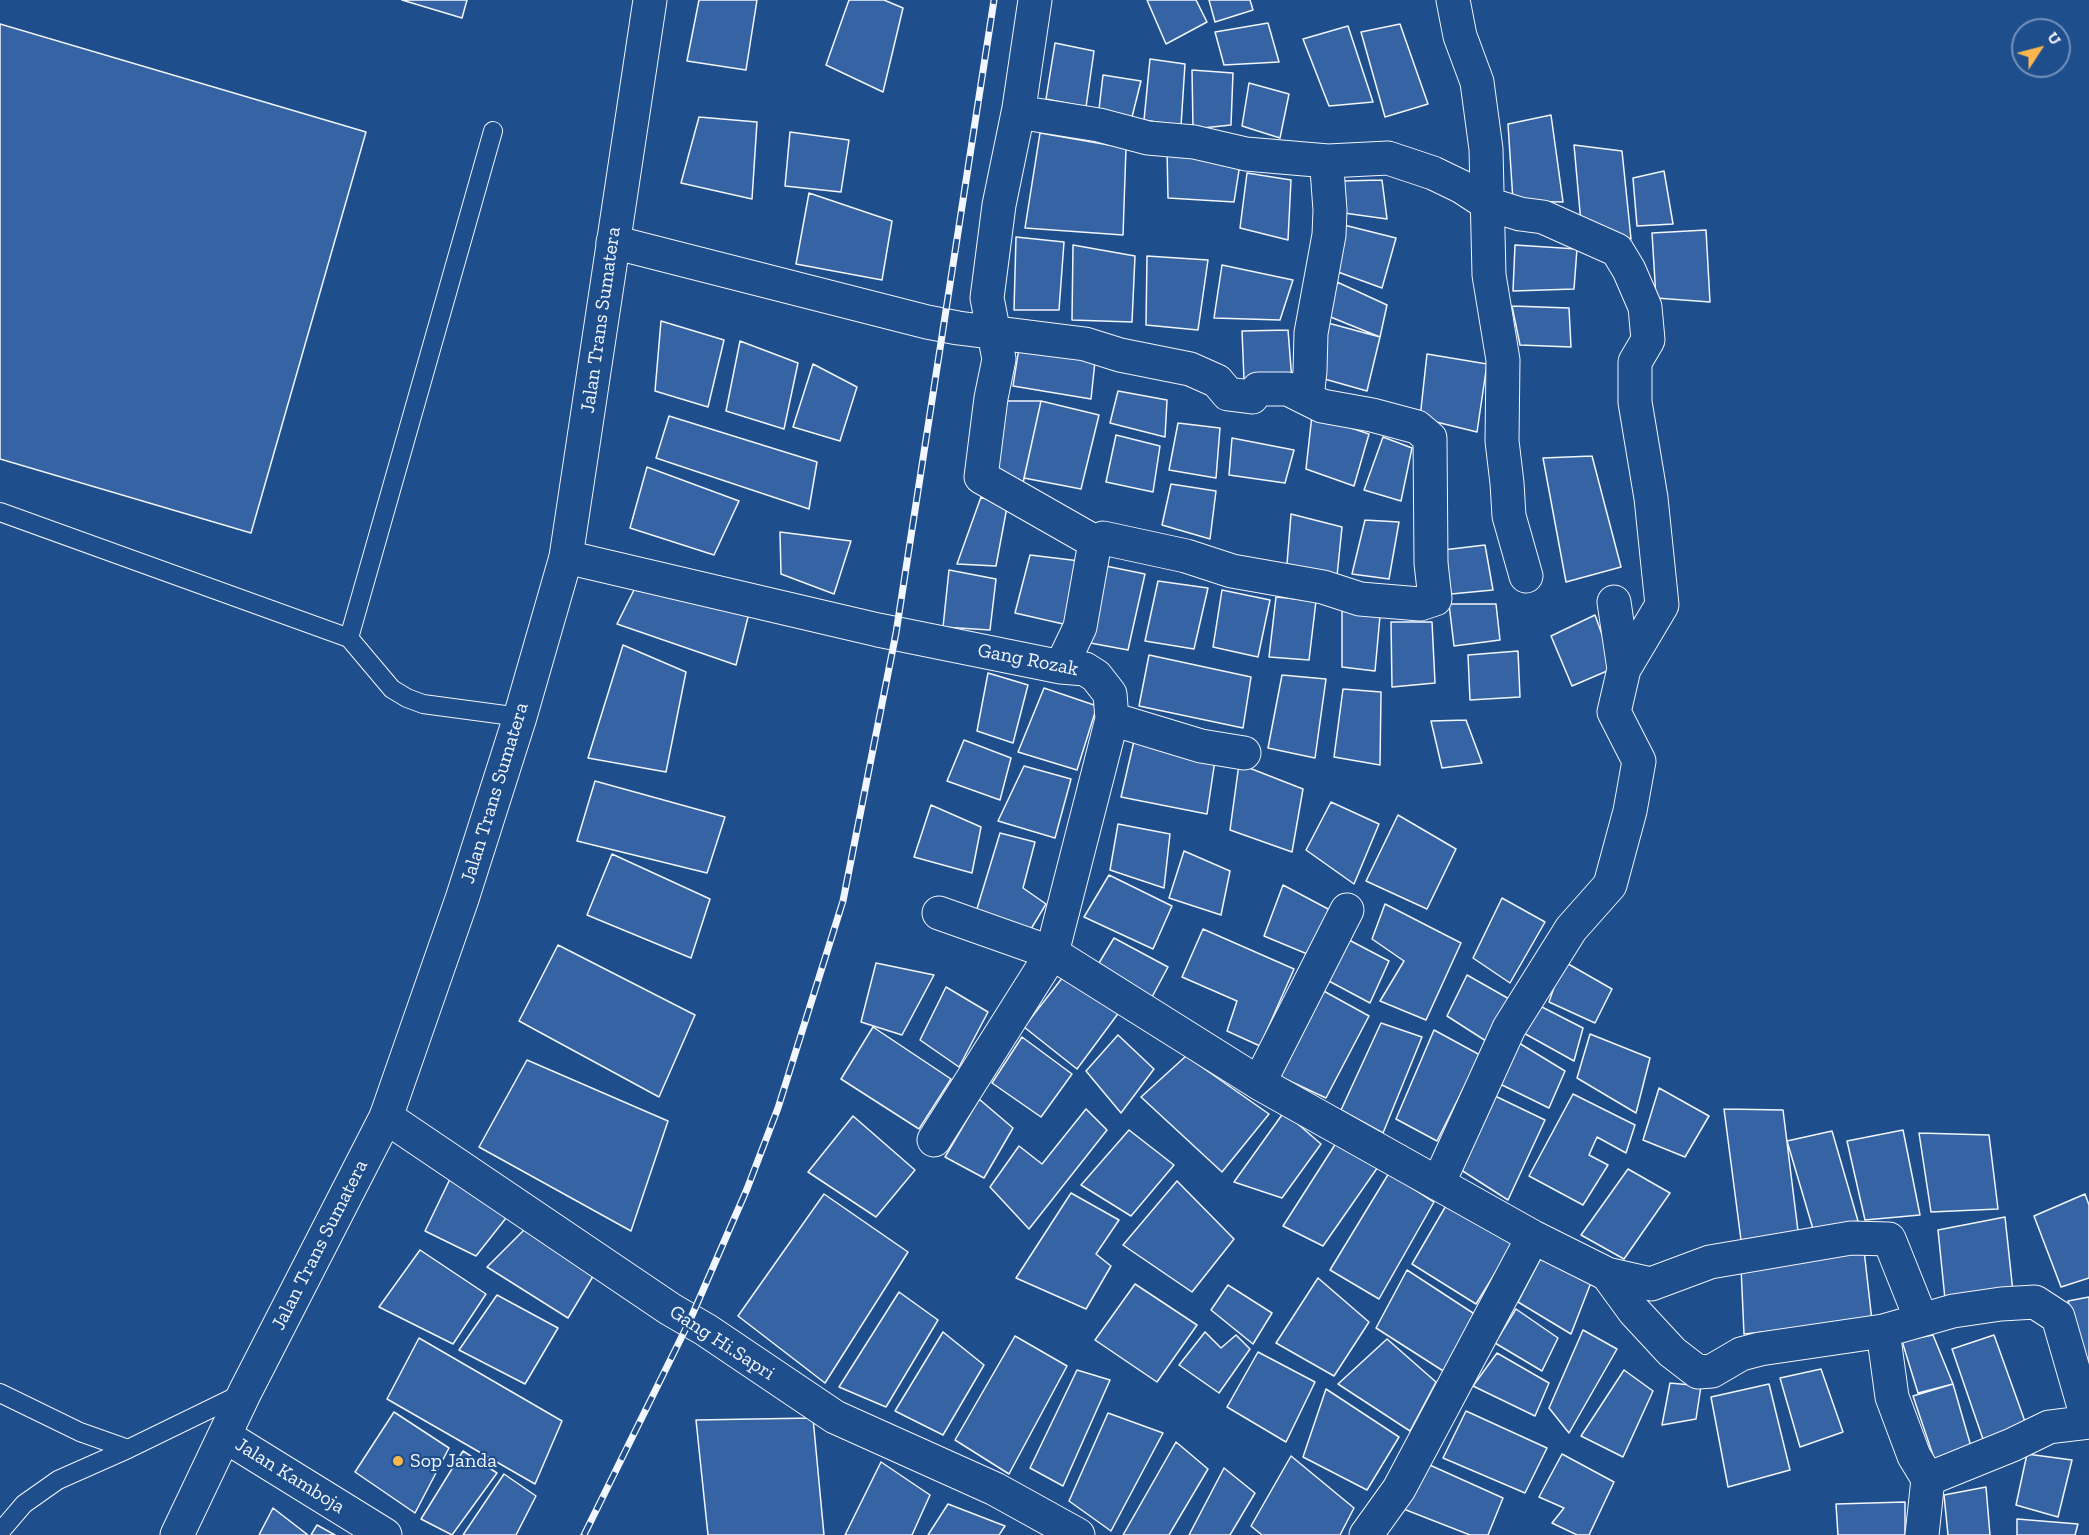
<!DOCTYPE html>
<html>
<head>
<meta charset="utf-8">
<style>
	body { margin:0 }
	#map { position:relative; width:2089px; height:1535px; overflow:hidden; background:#1f4e8c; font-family:"Zilla Slab",serif }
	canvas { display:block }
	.north { position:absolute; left:2011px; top:18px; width:60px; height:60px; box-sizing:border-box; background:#1f4e8c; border:2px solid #7391ba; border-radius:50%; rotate:54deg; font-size:16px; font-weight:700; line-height:24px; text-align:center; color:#f2f6ff }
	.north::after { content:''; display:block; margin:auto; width:21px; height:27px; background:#ffb74d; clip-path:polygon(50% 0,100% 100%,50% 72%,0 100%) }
</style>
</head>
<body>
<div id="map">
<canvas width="2089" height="1535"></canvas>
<div class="north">U</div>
</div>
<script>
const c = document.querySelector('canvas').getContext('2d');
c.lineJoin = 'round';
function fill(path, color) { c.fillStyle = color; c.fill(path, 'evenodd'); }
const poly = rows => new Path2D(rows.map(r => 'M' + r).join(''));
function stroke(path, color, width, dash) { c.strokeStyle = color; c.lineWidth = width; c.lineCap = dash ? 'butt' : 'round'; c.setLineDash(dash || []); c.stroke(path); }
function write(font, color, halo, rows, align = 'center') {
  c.font = font + ' "Zilla Slab",serif'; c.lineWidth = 4.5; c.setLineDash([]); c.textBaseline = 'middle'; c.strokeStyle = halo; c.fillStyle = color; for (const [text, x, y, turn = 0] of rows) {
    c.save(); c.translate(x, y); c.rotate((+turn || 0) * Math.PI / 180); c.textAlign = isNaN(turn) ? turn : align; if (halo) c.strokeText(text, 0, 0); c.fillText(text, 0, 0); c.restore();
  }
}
const building = poly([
	[402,0,467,0,462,18,402,0],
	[699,0,757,0,746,70,687,61,699,0],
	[849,0,884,0,903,8,883,92,826,65,849,0],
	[1147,0,1196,0,1207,22,1166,44,1147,0],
	[1209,0,1250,0,1253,10,1215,22,1209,0],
	[1268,23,1279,62,1224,65,1215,32,1268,23],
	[0,24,366,132,251,533,0,459,0,24],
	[1400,24,1428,104,1385,117,1361,32,1400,24],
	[1348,26,1373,102,1329,106,1303,39,1348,26],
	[1055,43,1094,51,1086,107,1046,99,1055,43],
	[1150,59,1185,64,1181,126,1144,120,1150,59],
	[1192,70,1233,73,1231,125,1193,129,1192,70],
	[1103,75,1141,81,1132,117,1099,109,1103,75],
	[1249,83,1289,94,1280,138,1242,126,1249,83],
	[1551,115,1563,202,1513,201,1508,124,1551,115],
	[699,117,757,122,752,199,681,183,699,117],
	[790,132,849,140,841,192,785,186,790,132],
	[1040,133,1126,148,1123,235,1025,228,1040,133],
	[1574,145,1622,151,1631,239,1581,223,1574,145],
	[1167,150,1240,164,1234,202,1168,198,1167,150],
	[1664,171,1673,224,1637,226,1633,178,1664,171],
	[1247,173,1291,180,1288,240,1240,228,1247,173],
	[1382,180,1387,219,1344,213,1341,181,1382,180],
	[809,193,892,221,882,280,796,264,809,193],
	[1344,225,1396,238,1382,288,1338,272,1344,225],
	[1706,230,1710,302,1656,298,1652,233,1706,230],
	[1016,237,1064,242,1059,310,1014,310,1016,237],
	[1073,245,1135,256,1132,322,1072,320,1073,245],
	[1515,245,1577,249,1574,289,1513,291,1515,245],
	[1147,256,1208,260,1198,330,1146,325,1147,256],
	[1222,265,1293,280,1280,320,1214,318,1222,265],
	[1337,282,1387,305,1380,337,1328,316,1337,282],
	[1512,306,1569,308,1571,347,1520,345,1512,306],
	[661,321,724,340,708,407,655,391,661,321],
	[1328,323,1380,337,1367,391,1321,378,1328,323],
	[1288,330,1292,381,1244,380,1242,331,1288,330],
	[740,341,798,363,784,429,726,411,740,341],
	[1019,348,1095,361,1091,399,1013,386,1019,348],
	[1427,354,1487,364,1477,432,1420,418,1427,354],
	[813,364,857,387,840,441,793,427,813,364],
	[1118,391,1167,400,1165,437,1110,423,1118,391],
	[1004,401,1041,401,1023,483,991,467,1004,401],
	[1041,401,1099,415,1081,489,1024,478,1041,401],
	[1312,415,1369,434,1354,486,1306,469,1312,415],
	[669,416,817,462,809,509,656,458,669,416],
	[1178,423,1220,428,1216,478,1169,470,1178,423],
	[1116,435,1160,446,1153,492,1106,482,1116,435],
	[1383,437,1412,448,1401,501,1364,490,1383,437],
	[1232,438,1294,450,1285,483,1229,475,1232,438],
	[1592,456,1621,567,1566,582,1543,458,1592,456],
	[647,467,739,501,714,555,630,528,647,467],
	[1171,484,1216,491,1210,539,1162,525,1171,484],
	[981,497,1007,507,996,566,957,564,981,497],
	[1291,514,1342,527,1337,576,1287,564,1291,514],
	[1365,520,1399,522,1389,579,1352,574,1365,520],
	[780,532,851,541,834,594,781,574,780,532],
	[1485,545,1493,590,1451,594,1443,550,1485,545],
	[1030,555,1080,561,1072,626,1015,613,1030,555],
	[1101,565,1145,574,1128,650,1085,642,1101,565],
	[949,570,996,579,990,630,943,627,949,570],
	[1158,581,1208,588,1194,649,1145,641,1158,581],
	[634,590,750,609,736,665,617,624,634,590],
	[1222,590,1270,600,1258,657,1213,647,1222,590],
	[1276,597,1316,601,1309,660,1269,657,1276,597],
	[1449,604,1496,604,1500,640,1454,646,1449,604],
	[1342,611,1380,616,1375,671,1342,667,1342,611],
	[1595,615,1614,668,1572,686,1551,636,1595,615],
	[1391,622,1432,622,1435,683,1392,687,1391,622],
	[623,645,686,672,666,772,588,758,623,645],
	[1518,651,1520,697,1470,700,1468,655,1518,651],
	[1149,655,1251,677,1243,728,1139,706,1149,655],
	[988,673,1028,685,1013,743,977,731,988,673],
	[1282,675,1326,679,1315,758,1268,748,1282,675],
	[1044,688,1097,706,1077,770,1018,752,1044,688],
	[1343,689,1381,692,1380,765,1334,757,1343,689],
	[1466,720,1482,763,1442,768,1431,721,1466,720],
	[964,740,1011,758,1000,800,947,781,964,740],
	[1134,741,1215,760,1207,814,1121,797,1134,741],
	[1239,764,1303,789,1292,852,1230,830,1239,764],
	[1024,766,1071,779,1055,838,998,821,1024,766],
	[595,781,725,817,707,873,577,841,595,781],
	[1331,802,1379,824,1354,884,1306,850,1331,802],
	[931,805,981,827,972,873,914,857,931,805],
	[1398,815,1456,849,1427,909,1366,881,1398,815],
	[1118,824,1170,834,1164,888,1110,870,1118,824],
	[1000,833,1035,842,1023,888,1046,904,1031,929,976,912,1000,833],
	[1184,851,1230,871,1221,915,1169,898,1184,851],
	[612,854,710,899,691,958,587,915,612,854],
	[1109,875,1172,906,1153,949,1084,917,1109,875],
	[1283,885,1330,910,1312,956,1264,936,1283,885],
	[1502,898,1545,922,1510,983,1473,958,1502,898],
	[1385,904,1461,943,1426,1020,1380,1001,1404,961,1372,939,1385,904],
	[1203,929,1294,969,1260,1046,1227,1031,1237,1001,1182,977,1203,929],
	[1114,938,1168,967,1152,997,1099,963,1114,938],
	[1349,940,1389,961,1370,1003,1327,980,1349,940],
	[558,945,695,1015,659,1097,519,1021,558,945],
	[1563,961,1612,989,1595,1023,1549,1002,1563,961],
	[876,963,934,975,902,1035,861,1022,876,963],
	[1467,975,1511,1000,1486,1041,1447,1016,1467,975],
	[1063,977,1120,1011,1077,1069,1024,1027,1063,977],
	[946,987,988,1012,959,1067,920,1040,946,987],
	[1320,989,1369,1016,1326,1098,1279,1076,1320,989],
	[1538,1005,1583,1028,1574,1061,1520,1031,1538,1005],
	[1381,1023,1422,1037,1383,1133,1341,1110,1381,1023],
	[873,1027,951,1079,919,1129,841,1079,873,1027],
	[1434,1030,1480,1055,1437,1141,1396,1119,1434,1030],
	[1590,1034,1650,1058,1636,1113,1577,1078,1590,1034],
	[1118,1035,1154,1069,1121,1113,1086,1071,1118,1035],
	[1022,1037,1072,1074,1041,1117,992,1083,1022,1037],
	[1519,1043,1565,1071,1549,1108,1500,1084,1519,1043],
	[1186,1056,1269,1114,1222,1172,1141,1097,1186,1056],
	[527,1060,668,1121,631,1231,479,1147,527,1060],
	[1659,1088,1709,1116,1685,1157,1643,1140,1659,1088],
	[1573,1094,1635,1125,1626,1153,1597,1137,1589,1155,1608,1165,1583,1205,1529,1176,1573,1094],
	[1493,1095,1545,1120,1508,1200,1458,1168,1493,1095],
	[979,1099,1013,1128,984,1178,945,1157,979,1099],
	[1086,1109,1107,1130,1029,1229,990,1187,1019,1146,1042,1164,1086,1109],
	[1724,1109,1783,1110,1798,1231,1741,1240,1724,1109],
	[1284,1112,1321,1144,1282,1198,1234,1182,1284,1112],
	[853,1116,915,1170,876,1217,808,1172,853,1116],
	[1129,1130,1174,1165,1131,1216,1081,1185,1129,1130],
	[1903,1130,1920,1215,1865,1220,1847,1141,1903,1130],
	[1832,1131,1858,1221,1813,1229,1787,1141,1832,1131],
	[1919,1133,1989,1135,1998,1209,1931,1212,1919,1133],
	[1338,1140,1380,1164,1323,1246,1283,1226,1338,1140],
	[1628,1169,1670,1193,1624,1259,1581,1235,1628,1169],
	[1389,1173,1434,1202,1379,1299,1330,1270,1389,1173],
	[450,1179,510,1213,476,1256,425,1231,450,1179],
	[1177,1181,1234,1239,1192,1292,1123,1245,1177,1181],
	[1071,1193,1119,1220,1096,1254,1111,1266,1086,1309,1016,1278,1071,1193],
	[824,1194,908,1252,825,1383,738,1316,824,1194],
	[2085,1194,2089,1205,2089,1278,2061,1287,2034,1216,2085,1194],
	[1447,1204,1513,1244,1476,1304,1412,1264,1447,1204],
	[2005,1217,2013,1292,1945,1299,1938,1230,2005,1217],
	[527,1227,595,1273,568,1318,487,1267,527,1227],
	[420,1250,486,1294,453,1344,379,1307,420,1250],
	[1864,1250,1872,1321,1744,1334,1741,1267,1864,1250],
	[1544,1252,1592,1280,1571,1334,1518,1302,1544,1252],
	[1407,1270,1476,1315,1448,1374,1376,1328,1407,1270],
	[1318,1278,1369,1322,1334,1376,1276,1343,1318,1278],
	[1135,1284,1197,1325,1157,1382,1095,1340,1135,1284],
	[1228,1285,1272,1313,1253,1344,1211,1310,1228,1285],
	[899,1292,938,1320,886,1407,839,1387,899,1292],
	[497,1295,558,1328,525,1384,459,1350,497,1295],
	[2089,1297,2089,1377,2068,1301,2089,1297],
	[1516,1309,1558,1338,1542,1371,1495,1343,1516,1309],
	[1583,1330,1617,1349,1569,1433,1549,1408,1583,1330],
	[943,1332,984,1365,943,1435,895,1411,943,1332],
	[1205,1332,1221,1348,1236,1335,1250,1349,1219,1393,1179,1365,1205,1332],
	[1933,1335,1953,1384,1918,1393,1902,1341,1933,1335],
	[1994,1335,2028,1430,1986,1448,1952,1349,1994,1335],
	[1015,1336,1067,1366,1009,1474,955,1440,1015,1336],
	[419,1338,562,1421,535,1484,387,1399,419,1338],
	[1387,1339,1436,1382,1410,1431,1338,1384,1387,1339],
	[1258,1352,1315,1382,1286,1442,1227,1407,1258,1352],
	[1497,1353,1549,1383,1535,1416,1473,1386,1497,1353],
	[1821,1369,1843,1432,1800,1447,1780,1378,1821,1369],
	[1077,1370,1110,1380,1063,1486,1030,1468,1077,1370],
	[1624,1370,1653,1391,1623,1457,1581,1436,1624,1370],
	[1670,1383,1701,1386,1696,1419,1662,1425,1670,1383],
	[1769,1384,1790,1470,1728,1487,1711,1397,1769,1384],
	[1953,1384,1972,1450,1936,1464,1913,1396,1953,1384],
	[1326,1389,1399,1437,1367,1490,1303,1457,1326,1389],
	[1466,1411,1547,1448,1525,1493,1443,1458,1466,1411],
	[394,1412,449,1448,415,1513,355,1472,394,1412],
	[1108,1413,1163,1433,1111,1531,1069,1501,1108,1413],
	[813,1418,824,1535,708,1535,696,1420,813,1418],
	[1176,1442,1208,1469,1169,1535,1123,1535,1176,1442],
	[463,1451,497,1473,452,1535,421,1519,463,1451],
	[1562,1454,1614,1482,1589,1535,1577,1535,1552,1523,1564,1508,1539,1497,1562,1454],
	[2027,1454,2072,1460,2058,1517,2016,1505,2027,1454],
	[1291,1456,1354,1508,1340,1535,1262,1535,1251,1526,1291,1456],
	[881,1462,930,1495,912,1535,845,1535,881,1462],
	[1423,1462,1503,1498,1488,1535,1470,1535,1401,1508,1423,1462],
	[1224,1468,1255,1493,1230,1535,1189,1535,1224,1468],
	[504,1474,536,1496,516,1535,463,1535,504,1474],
	[1986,1487,1990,1535,1948,1535,1944,1495,1986,1487],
	[1905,1502,1905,1535,1838,1535,1836,1504,1905,1502],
	[948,1504,1005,1526,999,1535,928,1535,948,1504],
	[273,1508,308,1535,259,1535,273,1508],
	[2017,1519,2078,1524,2075,1535,2017,1535,2017,1519],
	[317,1525,335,1535,311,1535,317,1525]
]);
fill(building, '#3563a3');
stroke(building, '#f2f6ff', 1.5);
const service = poly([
	[0,512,349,638,392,689,407,698,423,704,520,717],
	[349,638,493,131],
	[0,1393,80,1432,128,1449,243,1393],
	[0,1532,24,1504,58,1480,128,1449]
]);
const minor = poly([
	[1035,0,1019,108,1024,113,1099,125,1148,138,1194,142,1246,154,1328,161,1388,158,1433,173,1462,187,1488,204,1520,214,1543,217,1617,250,1629,270,1645,307,1648,340,1635,362,1635,402,1651,498,1662,605,1624,669],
	[1453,0,1460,36,1477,82,1486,149,1489,275,1503,360,1502,441,1507,483,1509,516,1526,576],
	[1019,108,999,205,987,298,999,359,991,398,981,477,1095,542],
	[613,242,927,322,958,328,1085,344,1120,355,1190,369,1217,381,1228,394,1252,397,1258,389,1288,389,1322,406,1372,415,1417,427,1430,438,1431,563,1435,599,1420,604,1360,599,1323,587,1232,571,1186,556,1103,538,1095,542,1080,627,1061,667],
	[1307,398,1310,371,1311,333,1329,235,1330,210,1327,169,1328,161],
	[566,557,878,630,1061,667,1085,669,1096,676,1110,694,1112,719,1052,953,934,1140],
	[1112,719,1201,746,1244,753],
	[939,913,1052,953,1259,1083,1533,1237,1607,1274,1634,1311,1672,1352,1698,1372,1712,1371,1741,1354,1760,1349,1883,1331,1953,1311,2001,1304,2035,1302,2058,1317,2084,1407,2089,1417],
	[1259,1083,1347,910],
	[386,1117,670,1309,706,1330,835,1417,995,1489,1078,1535],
	[1438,1184,1509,1028,1571,929,1610,885,1630,811,1639,761,1614,712,1624,669,1614,602],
	[1607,1274,1651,1284,1710,1262,1851,1238,1889,1239,1921,1319],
	[1883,1331,1892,1397,1914,1456,1928,1479,2012,1445,2049,1427,2089,1422],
	[225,1436,385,1535],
	[1366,1535,1399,1489,1533,1237],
	[1922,1535,1928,1479]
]);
const trunk = poly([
	[177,1535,245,1392,386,1117,462,899,520,717,566,557,650,0]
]);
stroke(service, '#f2f6ff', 20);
stroke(minor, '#f2f6ff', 35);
stroke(trunk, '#f2f6ff', 35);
stroke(service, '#1f4e8c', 18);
stroke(minor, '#1f4e8c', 33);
stroke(trunk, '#1f4e8c', 33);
const rail = poly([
	[584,1535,690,1320,747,1189,778,1108,843,901,896,633,994,0]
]);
stroke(rail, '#f2f6ff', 7);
stroke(rail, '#1f4e8c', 4.5, [14]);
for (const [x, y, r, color] of [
	[398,1461,6,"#ffb74d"]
]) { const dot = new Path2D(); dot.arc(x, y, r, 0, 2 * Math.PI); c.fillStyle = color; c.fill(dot); stroke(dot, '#1f4e8c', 2); }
write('20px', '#f2f6ff', '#1f4e8c', [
	["Jalan Trans Sumatera",601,320,-82],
	["Gang Rozak",1028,660,11],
	["Jalan Trans Sumatera",495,793,-73],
	["Jalan Trans Sumatera",320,1245,-63],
	["Gang Hi.Sapri",722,1343,33],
	["Jalan Kamboja",290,1476,32]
]);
write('20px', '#f2f6ff', '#1f4e8c', [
	["Sop Janda",410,1461]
], 'left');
</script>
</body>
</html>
